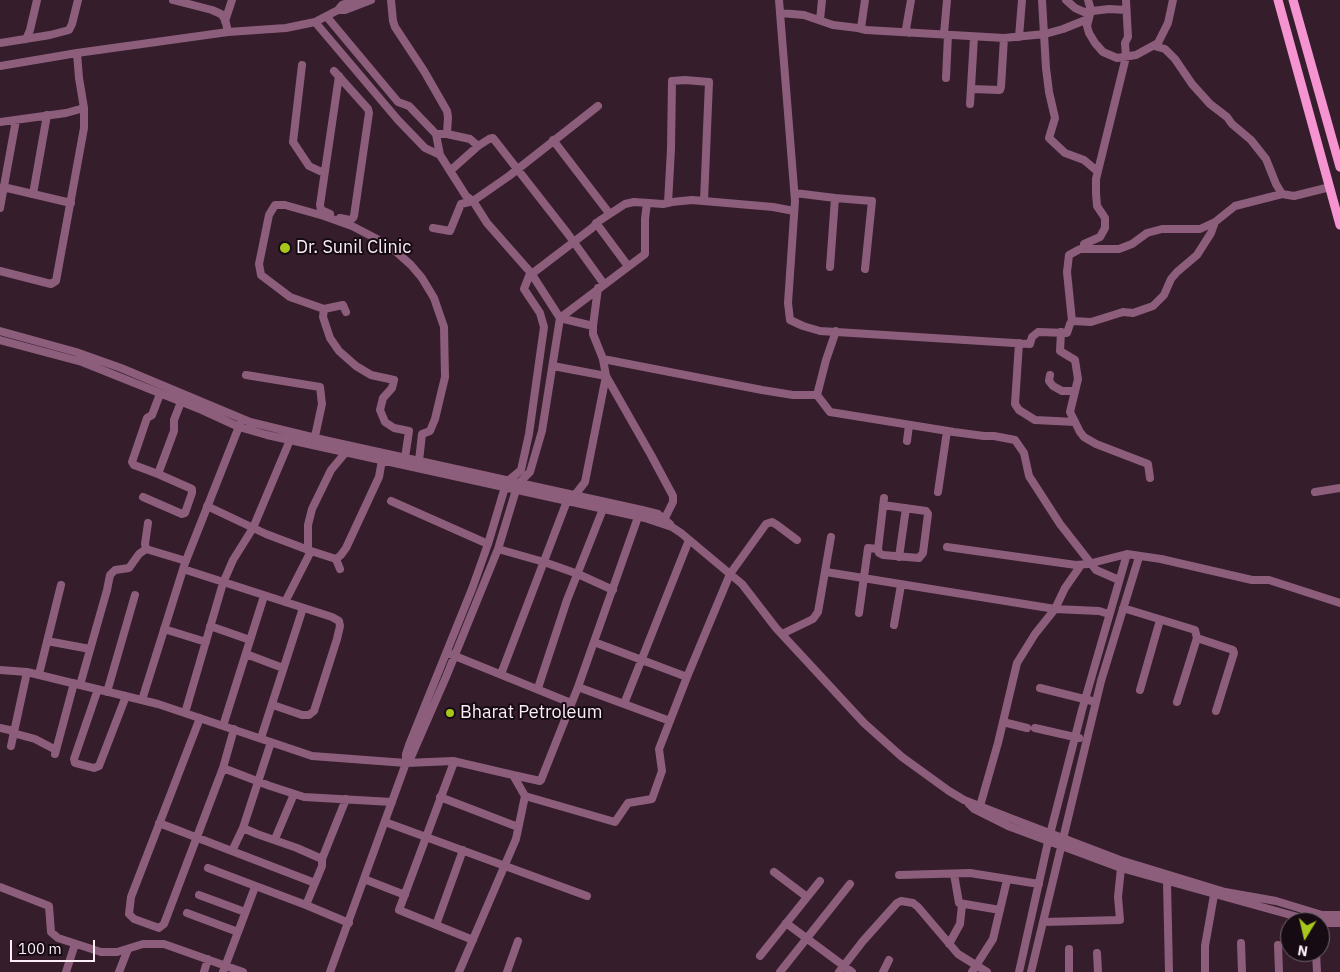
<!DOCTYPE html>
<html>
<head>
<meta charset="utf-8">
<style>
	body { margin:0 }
	#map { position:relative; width:1340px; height:972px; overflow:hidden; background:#351d2c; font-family:"IBM Plex Sans",sans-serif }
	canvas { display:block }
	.north { position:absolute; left:1280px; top:912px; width:50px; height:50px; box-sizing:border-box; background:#160b12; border:1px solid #72656d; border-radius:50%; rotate:189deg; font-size:14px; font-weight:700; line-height:20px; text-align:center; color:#fdedf6 }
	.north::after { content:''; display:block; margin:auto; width:18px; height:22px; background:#a8c71d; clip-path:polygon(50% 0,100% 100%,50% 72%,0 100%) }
	.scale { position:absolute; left:10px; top:940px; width:85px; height:22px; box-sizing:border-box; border:2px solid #fdedf6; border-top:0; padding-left:6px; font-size:15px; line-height:18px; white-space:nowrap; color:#fdedf6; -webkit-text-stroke:4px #160b12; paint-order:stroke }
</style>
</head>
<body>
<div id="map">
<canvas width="1340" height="972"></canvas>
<div class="north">N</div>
<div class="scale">100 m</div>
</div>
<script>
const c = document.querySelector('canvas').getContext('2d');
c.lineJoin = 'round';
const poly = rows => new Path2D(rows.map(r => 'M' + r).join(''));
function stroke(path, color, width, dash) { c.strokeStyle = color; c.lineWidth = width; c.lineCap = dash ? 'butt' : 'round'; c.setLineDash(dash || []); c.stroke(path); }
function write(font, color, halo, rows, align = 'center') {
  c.font = font + ' "IBM Plex Sans",sans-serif'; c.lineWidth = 4; c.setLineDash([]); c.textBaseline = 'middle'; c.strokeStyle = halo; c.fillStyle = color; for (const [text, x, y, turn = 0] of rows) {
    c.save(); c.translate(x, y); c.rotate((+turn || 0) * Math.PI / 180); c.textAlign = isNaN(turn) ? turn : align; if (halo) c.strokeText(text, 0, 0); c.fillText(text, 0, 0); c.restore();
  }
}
stroke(poly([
	[173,0,212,10,221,14,225,19,228,32],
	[391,0,393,21,395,27,424,71,447,111,448,117,447,134,436,134],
	[779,0,795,201,788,303,790,320,803,326,820,331,1030,344,1032,337,1038,332,1067,333,1070,324,1072,321],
	[1042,0,1046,68,1049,92,1055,118,1049,138,1065,153,1084,160,1097,171],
	[1066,0,1075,8,1084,12,1109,9,1126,10],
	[1088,0,1091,10,1087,26,1089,33,1095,43,1103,52,1117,58,1136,55,1158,43,1168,23,1173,0],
	[338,10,345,10,371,0],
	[780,13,804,15,833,25,858,28,866,30,1004,38,1045,34,1063,29,1088,19],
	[327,17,398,102,409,106,436,134,440,155,466,196,473,201,487,223,531,273,560,318,542,431,530,472,519,483,516,490,498,549,446,677,412,755,406,763,330,972],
	[820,20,822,0],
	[225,21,232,0],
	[315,22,398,120,425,148,440,155],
	[861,28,865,0],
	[909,33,906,29,911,0],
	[944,34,947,0],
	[1019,37,1022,0],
	[26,39,30,30,37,0],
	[0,43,50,35,69,30,72,24,78,0],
	[1154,46,1165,49,1175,59,1192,84,1210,104,1227,117,1232,124,1251,140,1266,159,1276,184,1282,194,1294,196,1330,187],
	[302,65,293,142,309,166,324,173],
	[0,66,77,53,228,32,286,28,315,22,338,10,342,5,355,0],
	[334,71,368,109,369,113,354,216,353,218,350,220,340,218],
	[946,78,948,35],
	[971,89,1000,90,1001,87,1004,38],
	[970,104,974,37],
	[0,122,66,113,84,108,79,78,77,53],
	[447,134,470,139,478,146],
	[553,140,609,213],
	[450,171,478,146,489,139,493,138,568,234,604,284],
	[3,187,71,203],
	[795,193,835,198,830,267],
	[33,194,47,115],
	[835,198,872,201,865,269],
	[668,203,671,149,672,81,685,80,709,82,704,201],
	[0,208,16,120],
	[330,214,321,210,320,205,339,76],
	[1215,222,1211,233,1197,255,1177,272,1171,279,1164,295,1153,306,1133,313,1123,312,1091,322,1072,321,1067,272,1069,255,1080,249,1119,249,1132,244,1147,233,1162,229,1200,229,1215,222,1235,206,1282,194],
	[596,223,628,266],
	[433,228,450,231,461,204,473,201,509,176,598,106],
	[1084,249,1084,244,1100,237,1105,228,1105,218,1097,206,1096,193,1096,179,1126,57,1125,43,1128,37,1126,0],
	[0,271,51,284,56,281,84,128,84,108],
	[324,309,343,305,346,312],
	[560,318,645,254,645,219,647,203],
	[560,318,593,326,598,288],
	[593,326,593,334,603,359,606,376,651,455,673,496,673,502,663,522],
	[0,331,76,352,121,368,250,422,324,440,642,510,658,514,670,524],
	[1061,332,1060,351,1075,360,1078,379,1070,412,1080,432,1084,437,1096,444,1148,464,1150,478],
	[0,340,82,362,202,410,239,427,267,435,645,518,672,527,681,533,742,584,776,628,864,723,902,757,949,791,964,800,1010,818,1120,860,1225,892,1276,901,1322,915,1340,915],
	[1019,343,1015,404,1019,410,1035,420,1075,422],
	[603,359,762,390,793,395,817,395],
	[553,366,606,376,585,482,575,495],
	[246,375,320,387,322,404,314,441],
	[1050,375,1049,381,1053,386,1062,391,1075,391],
	[817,395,830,412,954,432,984,436,994,436,1015,440,1024,453,1029,476,1060,524,1096,570,1119,580],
	[817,395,826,360,836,331],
	[907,441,909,425],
	[405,458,409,431,394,428,385,422,380,410,383,398,392,388,394,380,371,375,356,366,339,351,330,338,323,317,324,309,290,297,261,275,259,264,269,215,275,205,285,205,324,216,352,226,375,238,393,249,411,265,422,278,434,298,444,327,445,377,435,419,430,431,422,434,419,461],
	[158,474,134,465,132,462,147,418,152,415,160,394],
	[938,492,947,431],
	[1315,492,1340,488],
	[143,497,182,514,185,513,192,493,192,489,158,474,174,431,174,420,181,402],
	[391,501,488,544],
	[207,506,266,534,311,551,285,602],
	[947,547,1076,565,1088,564,1127,554,1161,559,1252,580,1269,580,1340,603],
	[146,549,145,544,148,523],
	[498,549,544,562,578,574,613,590],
	[878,549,879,553,883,555,919,558,923,553,928,514,926,511,883,505],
	[308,550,308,525,312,509,331,470,346,452],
	[311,551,336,559,340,569],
	[899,557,906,508],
	[336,559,341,555,346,548,366,505,379,477,382,460],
	[183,569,332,617,339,621,340,626,337,639,314,711,309,715,302,715,273,705],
	[826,572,1055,609,1099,611,1109,614],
	[1123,608,1195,630,1197,638,1233,650,1234,653,1216,711],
	[859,613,868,548,878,549,884,498],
	[894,625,901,585],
	[210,626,250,640],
	[164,629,206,642],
	[782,634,813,619,818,612,831,537],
	[47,641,90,649],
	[594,642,687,677],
	[246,654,283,668],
	[450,654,571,703],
	[0,670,27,672,158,704,312,756,406,763,453,761,513,775,525,796,516,839,459,972],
	[39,674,61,585],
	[501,674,567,501],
	[80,685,107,590,110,575,115,570,129,568,139,554,146,549,186,561],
	[578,687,670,721],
	[538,688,567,600,603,509],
	[1040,688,1096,702],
	[98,689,74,759,75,763,94,768,99,766,126,696],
	[1140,690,1160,620],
	[107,692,135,595],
	[142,700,185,563,240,424],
	[1177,702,1197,638],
	[624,704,689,540],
	[185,713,223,583,233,560,253,528,290,440],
	[200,718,131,897,129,914,134,919,159,928,164,924,223,768],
	[1003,722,1027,728],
	[223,726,264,596],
	[0,728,14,731],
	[1035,728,1079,738],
	[234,729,223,768,270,786,304,797,392,802],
	[13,733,35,739,56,750],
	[261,738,303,608],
	[271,742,243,828,257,834,297,848,322,859,346,799],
	[11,746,27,672],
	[55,754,74,683],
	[454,762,399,910,473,940],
	[406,763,406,754,409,745,472,589,488,544,505,487,509,480,521,470,529,434,544,327,540,313,524,289,529,276,592,228,599,221,625,204,634,202,663,204,672,202,692,200,773,207,794,211],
	[513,775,540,781,541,780,578,687,638,517],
	[525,796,615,822,628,803,652,799,662,771,659,749,687,677,730,574,766,524,772,522,777,525,797,540],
	[440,797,518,827],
	[969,804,974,809,1008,826,1121,868,1316,922],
	[980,806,998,743,1017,663,1035,634,1055,609,1065,588,1081,565],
	[385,822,587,896],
	[159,823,315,883,322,866,322,859],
	[275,839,294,794],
	[232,851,243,828],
	[208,868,306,905,349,923],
	[774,872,807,897],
	[954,874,959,903,1000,910],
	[899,875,970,873,1039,884],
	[364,879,405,895],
	[1167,882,1169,972],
	[0,887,49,906,51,932,58,938,101,952,117,952,143,944,164,944,243,972],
	[199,895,245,912],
	[306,905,315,883],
	[187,913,238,932],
	[1043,922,1120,920,1118,897,1121,868],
	[786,923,852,972],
	[1320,923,1340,923],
	[436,925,463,850],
	[1241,943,1242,972],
	[949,944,960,924,962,905],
	[1278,945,1279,972],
	[1316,952,1317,972],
	[1097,953,1098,972],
	[760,956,820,881],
	[66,972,75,944],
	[119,972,128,949],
	[204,972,208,959],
	[223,972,255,887],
	[507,972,518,941],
	[780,972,850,884],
	[839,972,863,941,897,903,901,901,913,903,918,907,958,954,987,972],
	[883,972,889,960],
	[972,972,993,939,1007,880],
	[1019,972,1048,842,1082,710,1127,554],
	[1031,972,1101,681,1139,557],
	[1069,972,1069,949],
	[1205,972,1205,946,1214,895]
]), '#8d5e7b', 8);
stroke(poly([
	[1278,0,1340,225],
	[1293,0,1340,167]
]), '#f594d1', 9);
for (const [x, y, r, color] of [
	[285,248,6,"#a8c71d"],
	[450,713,5,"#a8c71d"]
]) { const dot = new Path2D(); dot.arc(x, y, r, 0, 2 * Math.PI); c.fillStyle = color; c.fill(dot); stroke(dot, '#160b12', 2); }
write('18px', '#fdedf6', '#160b12', [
	["Dr. Sunil Clinic",296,248],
	["Bharat Petroleum",460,713]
], 'left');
</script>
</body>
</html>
